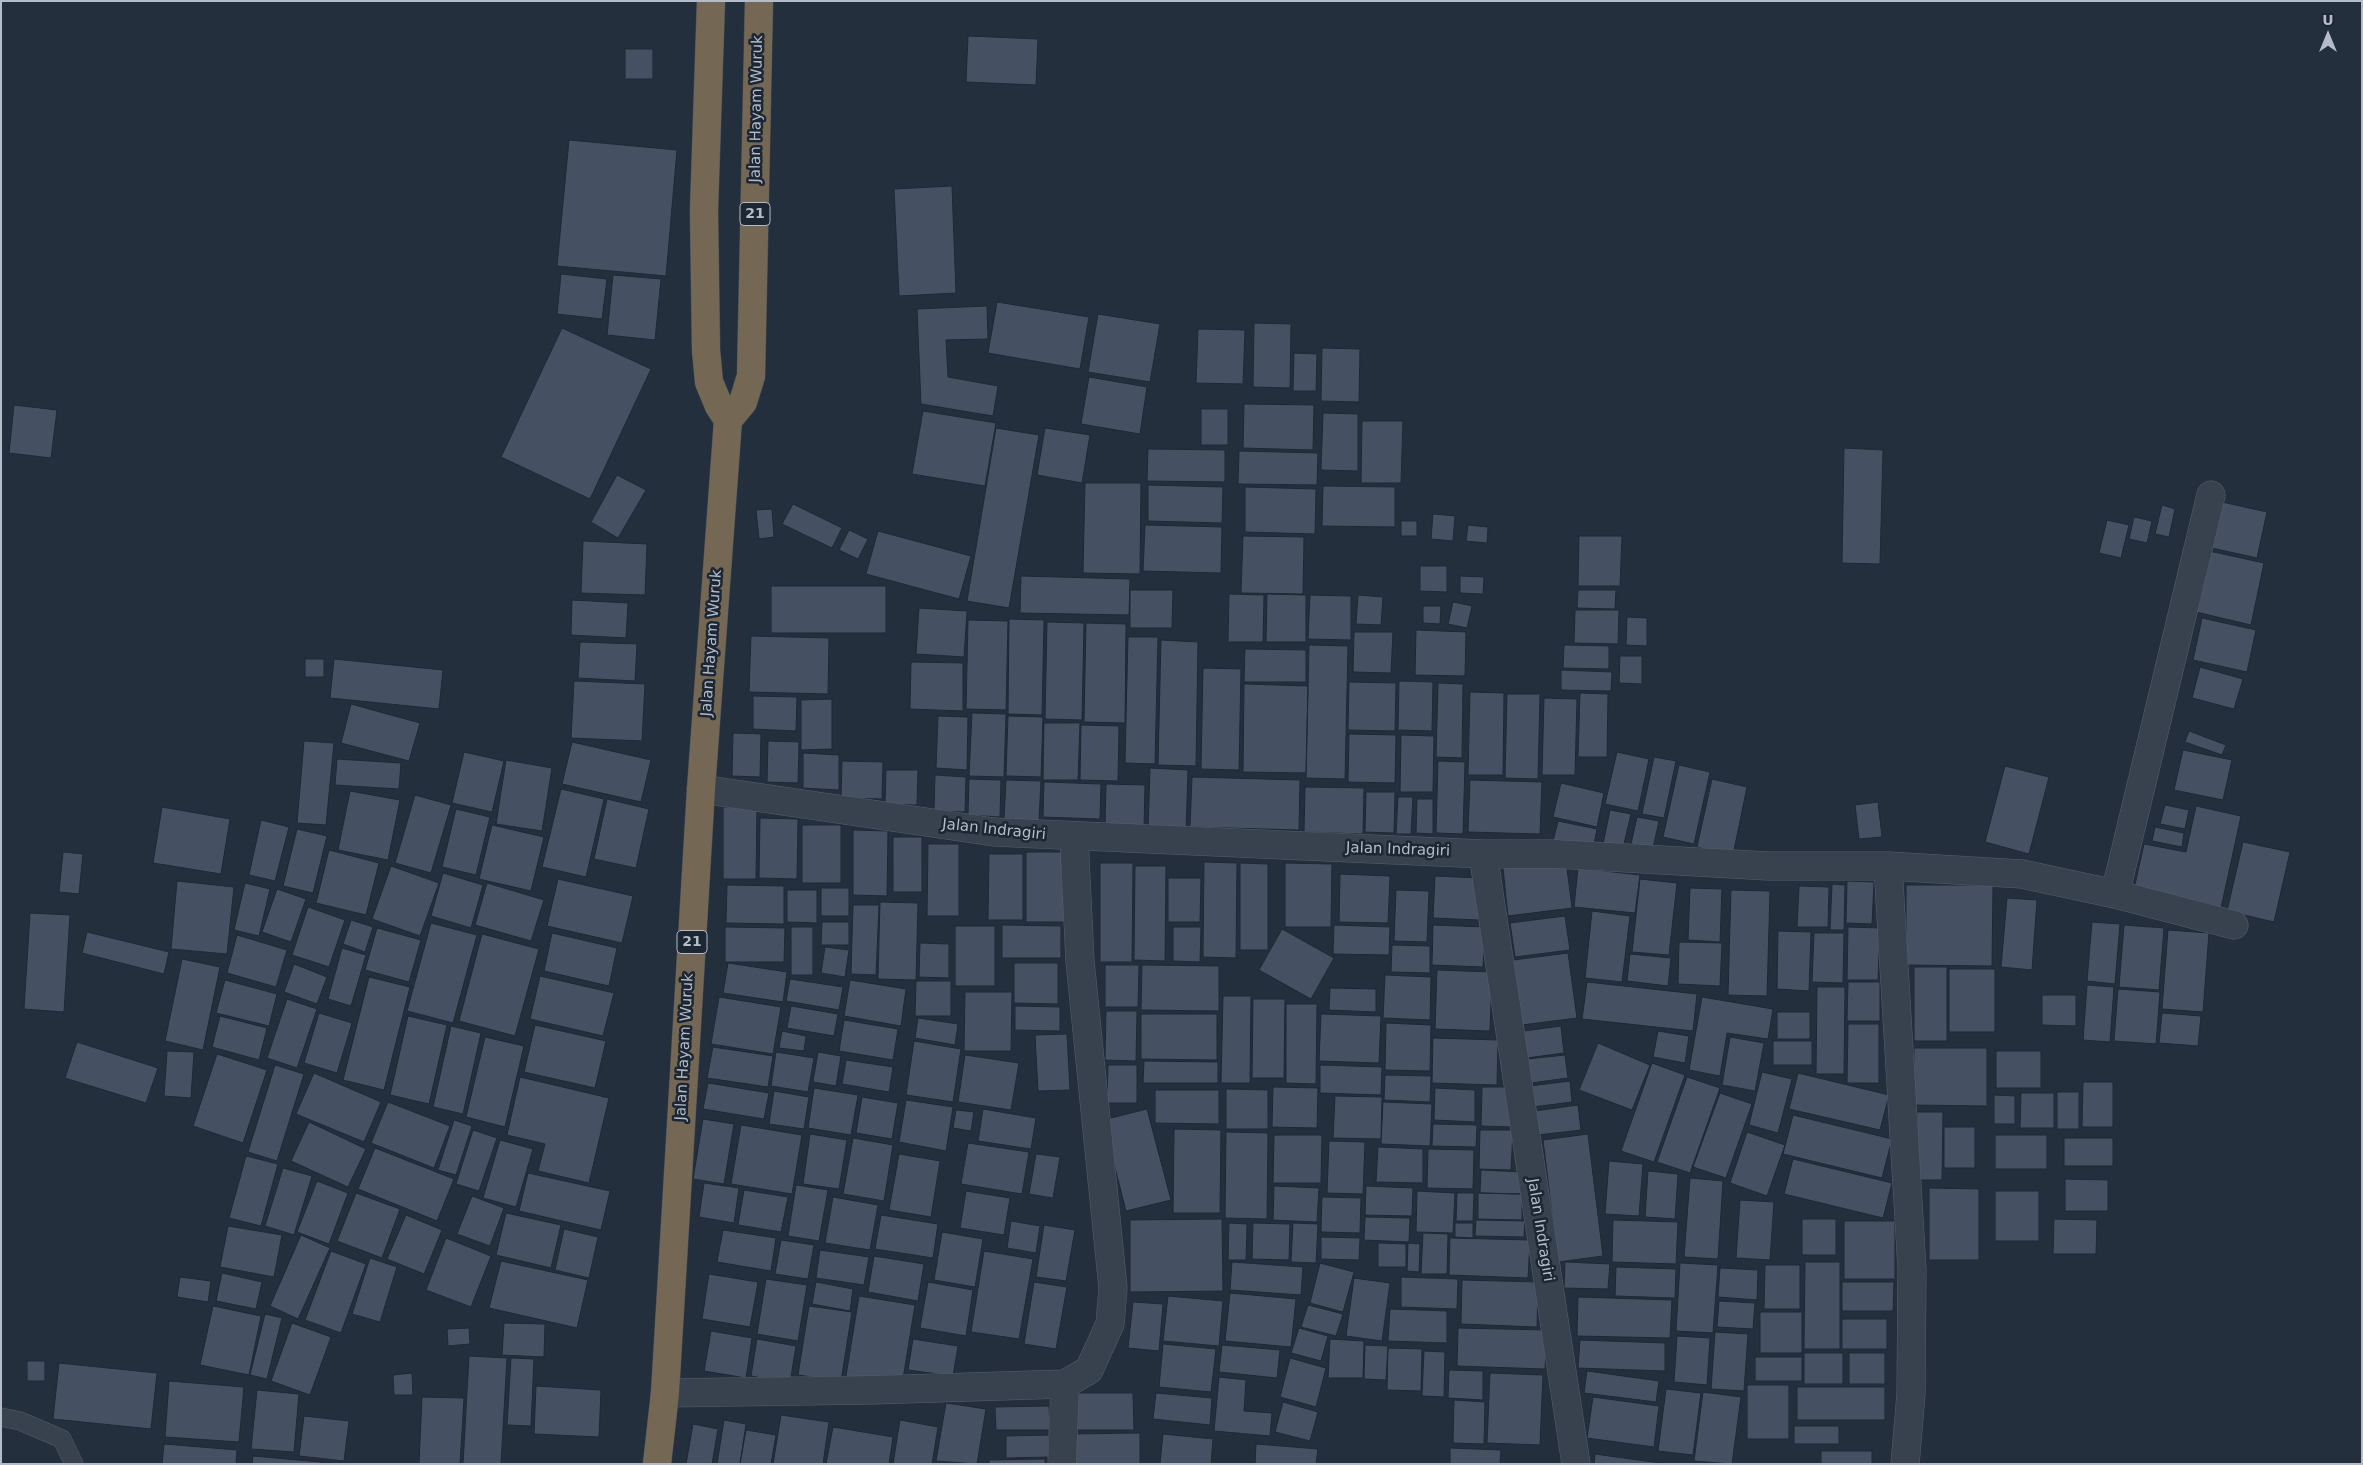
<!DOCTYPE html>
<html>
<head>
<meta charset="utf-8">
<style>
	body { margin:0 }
	#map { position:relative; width:2363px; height:1465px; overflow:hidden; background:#242f3e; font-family:"DejaVu Sans",sans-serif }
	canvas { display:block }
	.frame { position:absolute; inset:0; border:2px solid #b4bcc9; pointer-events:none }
	.north { position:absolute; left:2303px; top:10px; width:50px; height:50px; -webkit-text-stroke:4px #1d2633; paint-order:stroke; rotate:0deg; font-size:14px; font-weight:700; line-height:20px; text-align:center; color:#b4bcc9 }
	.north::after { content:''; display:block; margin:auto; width:18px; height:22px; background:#b4bcc9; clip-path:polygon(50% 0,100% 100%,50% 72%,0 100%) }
</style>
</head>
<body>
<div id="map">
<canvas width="2363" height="1465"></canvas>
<div class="frame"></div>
<div class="north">U</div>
</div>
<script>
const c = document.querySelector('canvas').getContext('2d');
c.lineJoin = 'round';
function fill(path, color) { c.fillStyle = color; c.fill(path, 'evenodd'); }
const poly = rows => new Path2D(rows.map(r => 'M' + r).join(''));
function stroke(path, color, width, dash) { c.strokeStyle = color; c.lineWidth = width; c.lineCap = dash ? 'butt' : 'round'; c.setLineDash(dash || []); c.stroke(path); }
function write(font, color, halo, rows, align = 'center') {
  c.font = font + ' "DejaVu Sans",sans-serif'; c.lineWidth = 5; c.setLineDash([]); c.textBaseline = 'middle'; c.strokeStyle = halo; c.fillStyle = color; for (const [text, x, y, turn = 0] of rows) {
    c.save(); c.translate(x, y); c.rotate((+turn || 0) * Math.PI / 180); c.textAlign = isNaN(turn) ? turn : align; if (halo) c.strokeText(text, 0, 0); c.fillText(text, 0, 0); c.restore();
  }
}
const building = poly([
	[968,36,1038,39,1036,85,966,82,968,36],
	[625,49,653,49,653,79,625,79,625,49],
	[569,140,677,150,666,276,557,266,569,140],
	[952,186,956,293,899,296,894,189,952,186],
	[561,274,607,279,602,319,557,314,561,274],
	[613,275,661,279,655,340,607,335,613,275],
	[997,302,1089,317,1080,369,988,353,997,302],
	[987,306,988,339,946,340,948,377,998,386,993,416,921,404,917,309,987,306],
	[1098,314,1160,324,1150,382,1088,372,1098,314],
	[1254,323,1291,324,1290,388,1253,387,1254,323],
	[562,328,651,369,590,499,501,457,562,328],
	[1198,329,1245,330,1243,384,1196,383,1198,329],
	[1322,348,1360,349,1359,402,1321,401,1322,348],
	[1294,353,1317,354,1316,391,1293,391,1294,353],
	[1089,377,1147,387,1140,434,1081,424,1089,377],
	[1244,404,1314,405,1313,450,1243,448,1244,404],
	[14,405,57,410,51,458,9,453,14,405],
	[1201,409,1228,409,1228,445,1201,445,1201,409],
	[923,411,996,423,985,486,912,474,923,411],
	[1323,413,1358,414,1358,471,1321,470,1323,413],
	[1362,421,1403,421,1401,483,1361,483,1362,421],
	[996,428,1039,435,1009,608,967,601,996,428],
	[1045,428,1090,435,1082,483,1037,475,1045,428],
	[1844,448,1883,450,1880,564,1842,563,1844,448],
	[1148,449,1225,450,1225,482,1147,481,1148,449],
	[1239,451,1318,453,1317,485,1238,484,1239,451],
	[617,475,646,490,618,538,591,522,617,475],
	[1085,483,1141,483,1140,574,1083,573,1085,483],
	[1148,485,1223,487,1222,523,1148,521,1148,485],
	[1323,486,1395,487,1395,527,1322,526,1323,486],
	[1245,487,1316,489,1315,534,1245,532,1245,487],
	[2222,502,2267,512,2257,558,2212,548,2222,502],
	[793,504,842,528,832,548,782,524,793,504],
	[2162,505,2175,509,2169,537,2155,534,2162,505],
	[772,509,774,537,759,539,756,510,772,509],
	[1433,514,1455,516,1453,541,1431,539,1433,514],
	[2134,517,2152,521,2147,543,2129,539,2134,517],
	[2107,520,2129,525,2121,558,2099,553,2107,520],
	[1401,521,1417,521,1417,536,1401,536,1401,521],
	[1145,525,1222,527,1221,573,1143,571,1145,525],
	[1468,525,1488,527,1487,543,1466,541,1468,525],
	[849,530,868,539,858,559,839,550,849,530],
	[878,531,971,556,959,599,866,574,878,531],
	[1243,536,1304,537,1303,594,1241,593,1243,536],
	[1579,536,1622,536,1620,586,1578,586,1579,536],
	[583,541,647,544,645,595,581,593,583,541],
	[2209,551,2264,563,2251,625,2196,612,2209,551],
	[1420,566,1447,566,1447,592,1420,591,1420,566],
	[1021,576,1130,579,1129,615,1020,613,1021,576],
	[1460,576,1484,577,1483,594,1460,593,1460,576],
	[771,586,886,586,886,633,771,633,771,586],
	[1130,590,1173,590,1172,628,1130,628,1130,590],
	[1578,590,1616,590,1615,609,1577,608,1578,590],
	[1229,594,1264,595,1263,642,1228,642,1229,594],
	[1267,594,1306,595,1306,642,1266,642,1267,594],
	[1310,595,1351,596,1351,640,1308,639,1310,595],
	[1358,595,1383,597,1381,625,1356,624,1358,595],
	[572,600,628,603,626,638,571,635,572,600],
	[1453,602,1472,606,1467,628,1448,624,1453,602],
	[1423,606,1441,606,1440,624,1423,623,1423,606],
	[919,608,967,611,964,657,916,654,919,608],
	[1575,610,1619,610,1618,644,1574,643,1575,610],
	[1627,617,1647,618,1647,646,1626,645,1627,617],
	[2202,618,2256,630,2247,672,2193,660,2202,618],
	[1009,619,1044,620,1042,715,1008,714,1009,619],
	[968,620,1008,621,1006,710,966,709,968,620],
	[1047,622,1084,623,1082,720,1045,719,1047,622],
	[1086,623,1126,624,1125,723,1084,722,1086,623],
	[1416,630,1466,632,1465,676,1415,675,1416,630],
	[1354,632,1393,632,1391,673,1353,672,1354,632],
	[751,636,829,638,828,694,749,692,751,636],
	[1128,637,1158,637,1155,764,1125,763,1128,637],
	[1161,640,1198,642,1196,766,1158,765,1161,640],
	[580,642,637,644,635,681,578,678,580,642],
	[1309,645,1348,646,1345,779,1306,778,1309,645],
	[1564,645,1609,646,1609,669,1563,668,1564,645],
	[1245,649,1306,650,1306,682,1244,682,1245,649],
	[1620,656,1642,656,1642,684,1619,683,1620,656],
	[305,659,324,659,324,677,305,677,305,659],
	[334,659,443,670,439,709,330,698,334,659],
	[911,662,963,663,963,711,910,709,911,662],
	[2200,667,2243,679,2234,709,2192,698,2200,667],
	[1203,668,1241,669,1239,770,1201,769,1203,668],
	[1561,670,1612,672,1611,691,1561,690,1561,670],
	[574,681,645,684,642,741,571,738,574,681],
	[1399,681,1433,682,1432,731,1398,730,1399,681],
	[1349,682,1396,683,1395,731,1348,730,1349,682],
	[1438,683,1463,684,1462,758,1436,757,1438,683],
	[1244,684,1308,686,1306,773,1243,772,1244,684],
	[1470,692,1504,693,1503,775,1468,775,1470,692],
	[1580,693,1608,694,1607,757,1578,757,1580,693],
	[1507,694,1540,694,1538,779,1505,778,1507,694],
	[753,696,797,697,796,731,753,729,753,696],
	[1544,698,1577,699,1575,775,1542,775,1544,698],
	[832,699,832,749,801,750,801,700,832,699],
	[351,704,420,723,409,761,341,743,351,704],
	[972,713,1006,714,1004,777,969,776,972,713],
	[938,716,968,717,967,770,936,768,938,716],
	[1008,716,1043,717,1041,777,1006,776,1008,716],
	[1044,723,1080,723,1078,780,1043,780,1044,723],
	[1081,725,1119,726,1118,781,1080,780,1081,725],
	[2189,731,2226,745,2222,755,2185,742,2189,731],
	[733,733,761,734,760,777,732,776,733,733],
	[1349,734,1396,735,1395,783,1348,782,1349,734],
	[1401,735,1434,736,1433,792,1400,792,1401,735],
	[304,741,334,743,326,825,297,823,304,741],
	[768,741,799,742,798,783,767,782,768,741],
	[572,742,651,760,641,802,562,784,572,742],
	[2183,750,2232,760,2223,800,2174,790,2183,750],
	[464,752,504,761,492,812,452,803,464,752],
	[1617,752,1649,759,1638,811,1605,804,1617,752],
	[803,753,839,755,839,790,803,788,803,753],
	[1654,757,1676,761,1664,818,1642,814,1654,757],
	[337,759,401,763,399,789,335,785,337,759],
	[506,760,552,768,542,831,496,824,506,760],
	[842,761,883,762,882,799,841,798,842,761],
	[1438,761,1465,762,1463,834,1436,833,1438,761],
	[1679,765,1710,772,1694,844,1663,837,1679,765],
	[2005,766,2049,777,2029,854,1985,842,2005,766],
	[1150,768,1188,770,1186,832,1148,831,1150,768],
	[886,770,918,770,917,805,885,804,886,770],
	[935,775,966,777,965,812,934,811,935,775],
	[1192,777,1300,780,1299,830,1190,827,1192,777],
	[969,779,1001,780,1000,817,968,815,969,779],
	[1712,779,1747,787,1733,855,1697,847,1712,779],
	[1006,780,1041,781,1039,821,1004,820,1006,780],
	[1470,780,1542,782,1540,834,1468,832,1470,780],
	[1044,782,1101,784,1100,819,1043,817,1044,782],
	[1561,783,1604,793,1597,827,1553,817,1561,783],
	[1106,784,1145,785,1144,829,1105,827,1106,784],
	[1305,787,1364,788,1363,834,1304,832,1305,787],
	[561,789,604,799,586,877,542,867,561,789],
	[350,791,400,800,388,860,338,850,350,791],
	[1366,792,1395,792,1394,833,1365,832,1366,792],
	[415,795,451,805,431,873,395,863,415,795],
	[1398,797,1413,797,1411,834,1396,834,1398,797],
	[607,799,649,809,636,868,594,859,607,799],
	[1417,799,1433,799,1433,834,1416,833,1417,799],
	[1878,802,1882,837,1859,839,1855,805,1878,802],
	[2165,805,2189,810,2185,829,2160,824,2165,805],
	[2196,806,2241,816,2221,908,2134,889,2144,844,2186,852,2196,806],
	[162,807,230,819,221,874,153,863,162,807],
	[723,807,757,807,756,879,723,879,723,807],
	[456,809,490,817,476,875,442,867,456,809],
	[1610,810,1631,814,1623,848,1603,844,1610,810],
	[1637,817,1659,821,1653,848,1631,844,1637,817],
	[760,818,798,819,797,879,759,878,760,818],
	[261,820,289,827,275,881,249,875,261,820],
	[1558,821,1597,829,1593,849,1553,841,1558,821],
	[492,825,544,837,531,891,479,879,492,825],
	[802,825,841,825,841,883,802,883,802,825],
	[2155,827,2184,833,2182,847,2152,841,2155,827],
	[297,829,327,836,313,893,283,886,297,829],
	[853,830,888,831,887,896,853,895,853,830],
	[893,837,922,837,922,892,893,892,893,837],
	[2243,842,2290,852,2274,922,2227,911,2243,842],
	[928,844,959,844,959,916,927,916,928,844],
	[329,850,379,863,366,915,316,903,329,850],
	[63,852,83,854,79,894,59,892,63,852],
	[1026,852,1066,852,1066,922,1026,922,1026,852],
	[989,854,1023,854,1023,920,988,920,989,854],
	[1566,860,1572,908,1508,916,1503,868,1566,860],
	[1204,862,1237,863,1236,958,1203,957,1204,862],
	[1100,863,1133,863,1132,962,1100,962,1100,863],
	[1240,863,1268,864,1268,950,1240,950,1240,863],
	[1285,863,1332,864,1331,927,1285,927,1285,863],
	[391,866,439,883,420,936,372,919,391,866],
	[1135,866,1166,866,1165,961,1134,960,1135,866],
	[1578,868,1640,875,1635,913,1574,907,1578,868],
	[443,873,483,885,471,928,431,916,443,873],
	[1340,874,1390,876,1388,923,1339,922,1340,874],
	[1435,876,1480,878,1479,920,1433,918,1435,876],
	[1168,878,1201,878,1200,922,1168,922,1168,878],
	[558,879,633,896,622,943,547,926,558,879],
	[1640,879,1677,883,1669,955,1632,952,1640,879],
	[177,881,234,887,227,954,171,949,177,881],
	[1847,881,1874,882,1872,924,1846,923,1847,881],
	[245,883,270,889,259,936,234,930,245,883],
	[487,883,544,900,531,941,475,925,487,883],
	[1832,884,1845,885,1844,930,1830,930,1832,884],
	[727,885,784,886,784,924,726,923,727,885],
	[1906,885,1993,885,1992,966,1906,965,1906,885],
	[1799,886,1829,887,1828,927,1797,927,1799,886],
	[821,888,849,888,849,916,821,916,821,888],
	[1690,888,1722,889,1720,942,1688,940,1690,888],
	[277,889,306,899,291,942,262,932,277,889],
	[787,890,817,890,817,923,787,922,787,890],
	[1396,890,1429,891,1427,942,1394,941,1396,890],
	[1731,890,1770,891,1767,996,1728,995,1731,890],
	[2007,898,2037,900,2032,970,2001,967,2007,898],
	[880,902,918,903,916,980,878,979,880,902],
	[853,905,879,905,876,975,851,974,853,905],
	[308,907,345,920,329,967,292,955,308,907],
	[1592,911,1630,916,1622,982,1585,978,1592,911],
	[30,913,70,915,64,1012,24,1009,30,913],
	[1565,916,1570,950,1515,957,1510,923,1565,916],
	[351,920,373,927,365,952,343,944,351,920],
	[822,922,849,922,849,945,821,945,822,922],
	[2092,922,2120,924,2115,984,2087,981,2092,922],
	[431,923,477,935,453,1023,407,1011,431,923],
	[1002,925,1061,926,1061,958,1002,958,1002,925],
	[1334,925,1390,927,1389,955,1333,954,1334,925],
	[1433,925,1485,927,1483,967,1432,965,1433,925],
	[2124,925,2164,928,2159,990,2119,987,2124,925],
	[955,926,995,926,995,986,955,986,955,926],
	[725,927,785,928,784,962,725,962,725,927],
	[791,927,813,927,813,975,791,975,791,927],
	[1173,927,1201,927,1200,962,1173,961,1173,927],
	[1848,927,1880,928,1878,980,1847,980,1848,927],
	[377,928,421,940,409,982,365,970,377,928],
	[1282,929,1334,958,1311,999,1259,970,1282,929],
	[2168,930,2209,933,2203,1012,2162,1009,2168,930],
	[1778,931,1811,932,1809,991,1777,989,1778,931],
	[87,932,169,952,164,974,82,953,87,932],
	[552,933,617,948,609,986,544,971,552,933],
	[1814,933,1844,933,1843,983,1812,982,1814,933],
	[482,934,539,949,515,1036,459,1021,482,934],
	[237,935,287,950,276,987,227,973,237,935],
	[1679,942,1722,943,1720,986,1678,984,1679,942],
	[920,943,949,944,949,978,919,977,920,943],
	[1392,945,1430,946,1430,973,1391,972,1392,945],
	[825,947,849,950,845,977,821,973,825,947],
	[342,948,366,955,351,1006,328,999,342,948],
	[1568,953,1577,1018,1522,1025,1513,960,1568,953],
	[1630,954,1671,958,1668,986,1627,981,1630,954],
	[182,959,220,967,203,1050,165,1041,182,959],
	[728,963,787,972,783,1002,723,993,728,963],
	[1014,963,1058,963,1058,1004,1014,1003,1014,963],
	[294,964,327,977,317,1004,284,992,294,964],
	[1105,965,1139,965,1138,1007,1105,1007,1105,965],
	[1142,965,1219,966,1219,1011,1141,1010,1142,965],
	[1914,967,1947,967,1947,1041,1914,1041,1914,967],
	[1949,969,1995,969,1995,1032,1949,1032,1949,969],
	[1437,970,1492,972,1490,1031,1435,1029,1437,970],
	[1385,975,1431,977,1430,1020,1383,1018,1385,975],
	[540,976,614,993,603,1036,530,1019,540,976],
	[369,977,410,987,384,1090,343,1080,369,977],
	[790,979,843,987,839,1010,786,1001,790,979],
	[225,980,277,994,269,1026,216,1013,225,980],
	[850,980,906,989,901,1026,844,1016,850,980],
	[916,981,951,981,951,1016,915,1016,916,981],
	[1587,982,1697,994,1693,1031,1582,1019,1587,982],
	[1848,982,1880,982,1880,1021,1847,1021,1848,982],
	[2087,985,2114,987,2110,1042,2083,1040,2087,985],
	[1817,987,1845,987,1844,1074,1816,1074,1817,987],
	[1330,988,1376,989,1376,1012,1329,1010,1330,988],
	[2118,989,2160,992,2156,1044,2114,1041,2118,989],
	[965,992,1012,992,1011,1051,964,1051,965,992],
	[2042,995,2076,995,2076,1026,2042,1025,2042,995],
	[1223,996,1251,996,1250,1083,1221,1083,1223,996],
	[719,997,781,1007,773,1054,711,1044,719,997],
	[1702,997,1773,1009,1768,1039,1727,1033,1720,1076,1689,1070,1702,997],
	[287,999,317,1009,297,1068,267,1058,287,999],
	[1253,999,1285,999,1284,1078,1252,1078,1253,999],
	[1286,1004,1317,1004,1316,1084,1286,1083,1286,1004],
	[791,1006,838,1014,834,1036,787,1028,791,1006],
	[1015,1006,1060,1007,1060,1031,1015,1030,1015,1006],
	[1106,1011,1137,1011,1136,1061,1105,1060,1106,1011],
	[1777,1012,1810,1012,1810,1039,1777,1039,1777,1012],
	[319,1013,352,1023,337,1073,304,1063,319,1013],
	[2162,1013,2201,1016,2198,1046,2159,1043,2162,1013],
	[1141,1014,1217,1014,1217,1060,1141,1059,1141,1014],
	[1321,1014,1381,1016,1379,1063,1319,1061,1321,1014],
	[220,1016,267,1028,259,1060,212,1047,220,1016],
	[408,1016,447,1025,429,1104,390,1095,408,1016],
	[918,1018,958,1024,955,1045,915,1038,918,1018],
	[844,1020,898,1029,893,1060,839,1051,844,1020],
	[1386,1023,1431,1025,1430,1071,1385,1070,1386,1023],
	[1848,1024,1879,1024,1879,1083,1847,1083,1848,1024],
	[535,1025,606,1041,595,1088,524,1072,535,1025],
	[451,1026,481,1033,463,1114,433,1107,451,1026],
	[1561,1026,1564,1053,1527,1058,1524,1031,1561,1026],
	[782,1031,806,1036,804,1051,779,1048,782,1031],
	[1658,1031,1689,1036,1685,1063,1653,1057,1658,1031],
	[1067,1034,1070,1090,1038,1091,1035,1035,1067,1034],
	[485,1037,524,1046,505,1127,466,1117,485,1037],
	[1730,1037,1764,1043,1755,1091,1722,1085,1730,1037],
	[1433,1038,1498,1040,1497,1085,1432,1083,1433,1038],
	[914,1041,961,1049,953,1102,906,1095,914,1041],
	[1773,1041,1812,1041,1812,1065,1773,1065,1773,1041],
	[77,1042,158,1068,146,1103,65,1078,77,1042],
	[1598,1043,1650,1065,1632,1110,1579,1090,1598,1043],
	[713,1047,773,1056,768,1087,707,1078,713,1047],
	[1914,1048,1987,1048,1987,1106,1913,1105,1914,1048],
	[167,1051,194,1052,191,1098,164,1096,167,1051],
	[1996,1051,2041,1051,2041,1088,1996,1088,1996,1051],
	[776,1052,814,1058,808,1092,771,1086,776,1052],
	[818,1052,841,1056,836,1086,813,1082,818,1052],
	[217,1054,267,1070,243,1143,193,1126,217,1054],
	[965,1055,1019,1063,1011,1110,958,1102,965,1055],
	[1565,1055,1568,1078,1531,1083,1528,1059,1565,1055],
	[846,1060,893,1067,889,1092,842,1084,846,1060],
	[1144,1061,1218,1062,1218,1083,1143,1083,1144,1061],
	[1652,1063,1685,1075,1654,1162,1621,1151,1652,1063],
	[275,1065,304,1074,277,1161,248,1152,275,1065],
	[1108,1065,1137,1065,1137,1103,1107,1103,1108,1065],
	[1320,1065,1382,1067,1381,1095,1320,1093,1320,1065],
	[1762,1072,1792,1079,1778,1133,1749,1125,1762,1072],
	[314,1073,381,1102,364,1142,296,1114,314,1073],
	[1798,1073,1889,1095,1880,1130,1789,1109,1798,1073],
	[1385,1075,1431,1076,1430,1102,1384,1100,1385,1075],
	[520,1077,609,1098,589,1183,538,1171,545,1144,507,1135,520,1077],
	[1687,1077,1720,1088,1690,1173,1657,1162,1687,1077],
	[1570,1081,1572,1102,1533,1107,1530,1086,1570,1081],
	[2083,1082,2113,1082,2113,1127,2082,1127,2083,1082],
	[708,1083,769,1093,764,1119,703,1109,708,1083],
	[1273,1087,1318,1088,1317,1128,1272,1127,1273,1087],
	[1482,1087,1513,1087,1512,1127,1481,1126,1482,1087],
	[814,1088,858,1095,851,1135,808,1128,814,1088],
	[1435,1088,1475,1090,1475,1122,1434,1120,1435,1088],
	[1226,1089,1268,1090,1268,1129,1226,1129,1226,1089],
	[1155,1090,1219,1090,1219,1124,1155,1123,1155,1090],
	[774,1091,809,1097,804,1129,769,1124,774,1091],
	[2057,1092,2079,1092,2079,1129,2057,1129,2057,1092],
	[1720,1093,1752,1104,1726,1178,1693,1167,1720,1093],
	[2021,1093,2054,1093,2054,1128,2020,1128,2021,1093],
	[1994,1095,2015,1096,2015,1124,1994,1124,1994,1095],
	[1335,1096,1382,1097,1381,1139,1333,1138,1335,1096],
	[862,1097,898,1103,892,1139,856,1133,862,1097],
	[906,1100,953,1107,946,1151,899,1142,906,1100],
	[388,1102,450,1126,434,1168,371,1143,388,1102],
	[1383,1102,1432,1104,1430,1146,1381,1144,1383,1102],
	[1578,1105,1581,1130,1538,1135,1535,1111,1578,1105],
	[983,1109,1036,1118,1031,1149,978,1141,983,1109],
	[1147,1109,1171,1200,1126,1211,1103,1120,1147,1109],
	[956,1110,974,1112,971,1131,953,1128,956,1110],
	[1917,1112,1943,1112,1942,1180,1916,1180,1917,1112],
	[1793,1115,1892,1139,1882,1178,1783,1154,1793,1115],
	[703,1119,734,1124,724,1184,693,1179,703,1119],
	[454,1120,472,1126,456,1175,438,1170,454,1120],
	[309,1122,366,1149,348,1187,291,1161,309,1122],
	[1433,1124,1477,1125,1476,1147,1432,1146,1433,1124],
	[741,1125,802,1135,792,1194,731,1184,741,1125],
	[1944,1127,1975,1127,1975,1168,1944,1168,1944,1127],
	[1174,1129,1221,1130,1220,1213,1173,1213,1174,1129],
	[473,1130,497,1138,479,1191,456,1184,473,1130],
	[1480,1130,1513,1130,1511,1170,1479,1169,1480,1130],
	[1226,1132,1268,1133,1267,1219,1225,1218,1226,1132],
	[1747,1132,1785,1145,1767,1196,1730,1183,1747,1132],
	[810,1134,847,1140,839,1189,803,1184,810,1134],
	[1588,1134,1603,1256,1558,1262,1543,1140,1588,1134],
	[1274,1135,1322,1135,1321,1183,1273,1183,1274,1135],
	[1995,1135,2047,1135,2047,1169,1995,1169,1995,1135],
	[853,1138,893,1145,884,1201,843,1194,853,1138],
	[2064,1138,2113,1138,2113,1166,2064,1166,2064,1138],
	[500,1140,533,1149,516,1207,483,1198,500,1140],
	[1329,1141,1365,1142,1363,1194,1327,1193,1329,1141],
	[968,1143,1029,1152,1022,1194,961,1184,968,1143],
	[1378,1147,1423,1149,1423,1183,1376,1182,1378,1147],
	[375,1148,454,1179,437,1221,358,1189,375,1148],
	[1428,1149,1474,1150,1473,1189,1427,1188,1428,1149],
	[899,1154,940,1161,931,1217,889,1210,899,1154],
	[1036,1154,1060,1157,1053,1198,1029,1194,1036,1154],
	[246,1156,278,1164,261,1226,229,1218,246,1156],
	[1793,1159,1892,1183,1883,1218,1784,1194,1793,1159],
	[1609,1161,1643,1164,1639,1216,1605,1214,1609,1161],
	[283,1168,312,1176,294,1235,265,1226,283,1168],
	[1481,1170,1523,1172,1522,1194,1480,1193,1481,1170],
	[1648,1171,1678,1174,1675,1219,1645,1217,1648,1171],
	[528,1173,610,1191,601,1230,519,1211,528,1173],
	[1690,1178,1723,1181,1718,1259,1684,1257,1690,1178],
	[2065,1179,2108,1180,2108,1211,2065,1211,2065,1179],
	[317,1181,348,1193,329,1244,297,1232,317,1181],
	[704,1183,739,1188,734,1223,699,1217,704,1183],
	[796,1185,828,1190,819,1241,788,1236,796,1185],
	[1274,1186,1319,1188,1317,1222,1273,1220,1274,1186],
	[1366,1186,1413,1188,1412,1216,1365,1215,1366,1186],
	[1929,1188,1979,1189,1979,1260,1929,1260,1929,1188],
	[744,1190,788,1197,781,1232,738,1225,744,1190],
	[966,1191,1010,1198,1004,1235,960,1228,966,1191],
	[1417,1191,1455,1193,1453,1233,1416,1232,1417,1191],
	[1995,1191,2039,1191,2039,1241,1995,1241,1995,1191],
	[356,1193,400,1209,382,1258,337,1241,356,1193],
	[1457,1193,1474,1193,1473,1221,1456,1221,1457,1193],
	[1478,1193,1522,1194,1522,1220,1478,1219,1478,1193],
	[472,1196,504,1208,490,1246,457,1234,472,1196],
	[833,1197,878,1205,870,1250,825,1243,833,1197],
	[1322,1197,1361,1198,1360,1233,1321,1232,1322,1197],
	[1740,1200,1774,1202,1770,1260,1736,1258,1740,1200],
	[506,1213,561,1225,551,1268,496,1255,506,1213],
	[406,1215,442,1230,424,1274,387,1259,406,1215],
	[881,1215,938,1224,933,1258,875,1249,881,1215],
	[1365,1217,1410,1218,1409,1242,1364,1240,1365,1217],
	[1222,1219,1223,1291,1130,1292,1130,1220,1222,1219],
	[1802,1219,1836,1219,1836,1255,1802,1255,1802,1219],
	[2054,1219,2097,1220,2096,1254,2053,1254,2054,1219],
	[1476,1220,1525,1221,1524,1237,1475,1236,1476,1220],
	[1613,1220,1678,1222,1676,1264,1612,1262,1613,1220],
	[1011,1221,1040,1226,1036,1253,1007,1248,1011,1221],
	[1844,1221,1895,1221,1895,1279,1844,1279,1844,1221],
	[1229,1223,1247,1224,1246,1260,1228,1260,1229,1223],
	[1253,1223,1290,1224,1289,1260,1252,1259,1253,1223],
	[1293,1223,1318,1224,1316,1263,1291,1262,1293,1223],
	[1455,1223,1473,1223,1473,1238,1455,1237,1455,1223],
	[1044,1225,1075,1230,1066,1281,1036,1277,1044,1225],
	[228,1226,282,1235,274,1277,220,1267,228,1226],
	[564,1229,598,1237,589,1278,555,1270,564,1229],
	[723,1230,776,1238,771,1271,717,1262,723,1230],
	[942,1232,983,1239,975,1287,934,1280,942,1232],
	[1423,1233,1448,1234,1447,1274,1421,1274,1423,1233],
	[301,1235,330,1248,298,1319,270,1306,301,1235],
	[1321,1237,1360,1238,1359,1260,1321,1259,1321,1237],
	[446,1238,491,1256,471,1307,426,1290,446,1238],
	[1450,1238,1530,1240,1528,1278,1449,1275,1450,1238],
	[781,1240,814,1245,808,1279,775,1274,781,1240],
	[1378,1243,1406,1244,1406,1267,1378,1267,1378,1243],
	[1408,1243,1420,1244,1419,1272,1407,1271,1408,1243],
	[820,1250,869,1257,864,1285,816,1278,820,1250],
	[331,1251,366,1264,341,1333,305,1320,331,1251],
	[984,1251,1033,1259,1019,1339,971,1332,984,1251],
	[874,1256,924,1264,918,1301,868,1292,874,1256],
	[370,1258,397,1267,380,1322,352,1314,370,1258],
	[501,1261,588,1280,577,1328,489,1308,501,1261],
	[1232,1262,1303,1267,1301,1295,1230,1290,1232,1262],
	[1565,1262,1610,1264,1608,1289,1564,1288,1565,1262],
	[1805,1262,1840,1262,1840,1349,1804,1349,1805,1262],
	[1320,1263,1354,1272,1343,1312,1310,1303,1320,1263],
	[1680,1263,1718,1265,1713,1333,1676,1331,1680,1263],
	[1765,1265,1800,1265,1800,1309,1764,1309,1765,1265],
	[1616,1267,1676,1269,1675,1298,1615,1296,1616,1267],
	[1720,1268,1758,1270,1757,1300,1718,1297,1720,1268],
	[222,1273,262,1282,256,1309,216,1301,222,1273],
	[709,1274,758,1282,750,1327,702,1319,709,1274],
	[180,1277,211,1281,208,1302,177,1297,180,1277],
	[1401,1277,1458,1279,1457,1309,1401,1307,1401,1277],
	[1354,1278,1390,1283,1382,1341,1346,1336,1354,1278],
	[766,1279,807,1285,798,1341,757,1334,766,1279],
	[1462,1280,1538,1282,1537,1327,1461,1324,1462,1280],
	[816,1282,853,1289,850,1311,812,1304,816,1282],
	[928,1282,973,1290,966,1336,920,1328,928,1282],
	[1034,1282,1067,1287,1056,1349,1024,1344,1034,1282],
	[1842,1282,1894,1282,1893,1311,1842,1311,1842,1282],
	[1230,1293,1296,1299,1291,1347,1225,1341,1230,1293],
	[859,1296,915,1305,902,1385,846,1376,859,1296],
	[1168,1296,1223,1301,1219,1346,1163,1341,1168,1296],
	[1578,1297,1672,1300,1670,1338,1577,1336,1578,1297],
	[1719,1301,1755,1303,1753,1329,1717,1327,1719,1301],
	[1133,1302,1163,1304,1159,1351,1128,1348,1133,1302],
	[1308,1305,1343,1314,1336,1336,1301,1327,1308,1305],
	[213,1306,261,1316,249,1375,200,1365,213,1306],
	[809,1306,852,1312,841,1381,798,1375,809,1306],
	[1390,1309,1447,1311,1447,1343,1388,1341,1390,1309],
	[1760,1312,1802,1312,1802,1353,1760,1353,1760,1312],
	[265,1314,282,1318,267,1379,250,1375,265,1314],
	[1842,1319,1887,1319,1887,1349,1842,1349,1842,1319],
	[292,1323,331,1337,310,1395,271,1381,292,1323],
	[504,1323,545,1324,544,1357,502,1355,504,1323],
	[469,1328,470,1344,448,1346,447,1329,469,1328],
	[1299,1328,1328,1336,1321,1361,1291,1353,1299,1328],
	[1458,1328,1547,1330,1545,1369,1457,1366,1458,1328],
	[711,1331,752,1338,746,1378,704,1371,711,1331],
	[1715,1332,1748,1334,1744,1391,1711,1389,1715,1332],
	[1677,1336,1710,1338,1707,1385,1674,1382,1677,1336],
	[757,1339,796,1346,790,1383,751,1376,757,1339],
	[913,1339,958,1346,953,1376,908,1370,913,1339],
	[1330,1339,1364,1341,1363,1378,1328,1378,1330,1339],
	[1580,1340,1665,1343,1665,1371,1578,1368,1580,1340],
	[1163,1344,1216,1349,1211,1392,1159,1387,1163,1344],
	[1222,1345,1280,1350,1277,1378,1219,1372,1222,1345],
	[1365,1345,1388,1346,1386,1380,1364,1379,1365,1345],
	[1388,1348,1422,1349,1421,1391,1387,1390,1388,1348],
	[1424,1351,1445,1352,1444,1397,1422,1396,1424,1351],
	[1804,1353,1843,1353,1843,1384,1804,1384,1804,1353],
	[1849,1353,1885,1353,1885,1384,1849,1384,1849,1353],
	[469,1356,507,1358,501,1464,463,1464,469,1356],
	[1755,1357,1802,1357,1802,1381,1755,1381,1755,1357],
	[511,1358,534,1359,531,1426,507,1425,511,1358],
	[1290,1358,1326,1368,1316,1407,1280,1397,1290,1358],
	[27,1361,45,1361,45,1381,27,1381,27,1361],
	[59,1363,157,1373,151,1429,53,1419,59,1363],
	[1449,1370,1483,1371,1483,1400,1448,1398,1449,1370],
	[1587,1371,1659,1381,1656,1402,1584,1393,1587,1371],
	[412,1373,413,1395,394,1395,393,1375,412,1373],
	[1490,1373,1543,1375,1540,1445,1487,1443,1490,1373],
	[1219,1377,1246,1380,1244,1411,1272,1413,1270,1436,1214,1431,1219,1377],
	[169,1381,244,1387,239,1442,165,1437,169,1381],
	[1747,1385,1789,1385,1789,1439,1747,1439,1747,1385],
	[536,1386,601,1390,599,1437,534,1434,536,1386],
	[1797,1387,1885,1387,1885,1420,1797,1420,1797,1387],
	[1666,1389,1701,1393,1693,1455,1658,1451,1666,1389],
	[257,1390,299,1394,294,1452,251,1449,257,1390],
	[1703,1392,1741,1397,1732,1464,1694,1461,1703,1392],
	[1072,1393,1133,1393,1134,1430,1073,1430,1072,1393],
	[1156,1393,1212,1398,1210,1425,1153,1419,1156,1393],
	[422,1397,464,1398,460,1464,419,1464,422,1397],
	[1593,1397,1659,1406,1654,1447,1587,1438,1593,1397],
	[1454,1400,1485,1402,1484,1444,1453,1443,1454,1400],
	[1283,1402,1318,1412,1310,1441,1275,1432,1283,1402],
	[946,1403,986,1409,977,1464,936,1461,946,1403],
	[1049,1406,1050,1430,996,1430,995,1407,1049,1406],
	[781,1415,829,1422,823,1464,773,1464,781,1415],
	[304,1416,349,1421,344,1461,299,1456,304,1416],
	[724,1420,746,1424,740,1464,717,1464,724,1420],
	[900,1420,938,1427,932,1464,893,1464,900,1420],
	[693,1424,718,1429,712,1464,686,1464,693,1424],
	[1794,1426,1839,1426,1839,1444,1794,1444,1794,1426],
	[833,1427,893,1437,889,1464,826,1464,833,1427],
	[746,1430,776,1435,771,1464,740,1464,746,1430],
	[1140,1433,1140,1464,1074,1464,1073,1434,1140,1433],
	[1163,1434,1213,1439,1211,1464,1160,1464,1163,1434],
	[1049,1435,1049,1457,1006,1458,1006,1436,1049,1435],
	[164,1444,237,1450,236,1464,162,1464,164,1444],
	[1256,1444,1318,1449,1316,1464,1255,1464,1256,1444],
	[1450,1448,1501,1450,1500,1464,1450,1464,1450,1448],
	[1821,1451,1872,1451,1872,1464,1821,1464,1821,1451],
	[1595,1454,1667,1464,1594,1464,1595,1454],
	[253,1456,321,1462,320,1464,252,1464,253,1456],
	[1045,1459,1045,1464,989,1464,989,1460,1045,1459]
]);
fill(building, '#455162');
stroke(building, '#1f2835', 1);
const lane = poly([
	[1,1417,20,1421,62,1439,74,1464]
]);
const street = poly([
	[701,789,994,832,1483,854,1555,854,1768,866,1888,866,2022,874,2115,894,2234,925],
	[1483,854,1576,1464],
	[1888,866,1912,1269,1911,1394,1905,1464],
	[2115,894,2211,495],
	[665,1393,873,1390,1065,1384,1089,1370,1110,1324,1113,1288,1080,961,1074,837],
	[1062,1464,1065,1384]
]);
const highway = poly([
	[711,1,704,210,706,350,709,382,719,406,728,420],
	[657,1464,665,1393,701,789,728,420,743,402,751,376,759,1]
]);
stroke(lane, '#565f6c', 19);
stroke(street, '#565f6c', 29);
stroke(highway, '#434c59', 29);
stroke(lane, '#38414e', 18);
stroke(street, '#38414e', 28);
stroke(highway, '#746855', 28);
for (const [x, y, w] of [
	[755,214,30],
	[692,942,30]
]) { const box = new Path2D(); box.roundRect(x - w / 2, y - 11.5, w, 23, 4); c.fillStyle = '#1d2633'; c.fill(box); stroke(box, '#b4bcc9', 1); }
write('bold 14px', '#b4bcc9', null, [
	["21",755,214],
	["21",692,942]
]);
write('15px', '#b4bcc9', '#1d2633', [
	["Jalan Hayam Wuruk",757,109,-89],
	["Jalan Hayam Wuruk",712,643,-86],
	["Jalan Indragiri",994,830,6],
	["Jalan Indragiri",1398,850,2],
	["Jalan Hayam Wuruk",685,1047,-87],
	["Jalan Indragiri",1540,1230,81]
]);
</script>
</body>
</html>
